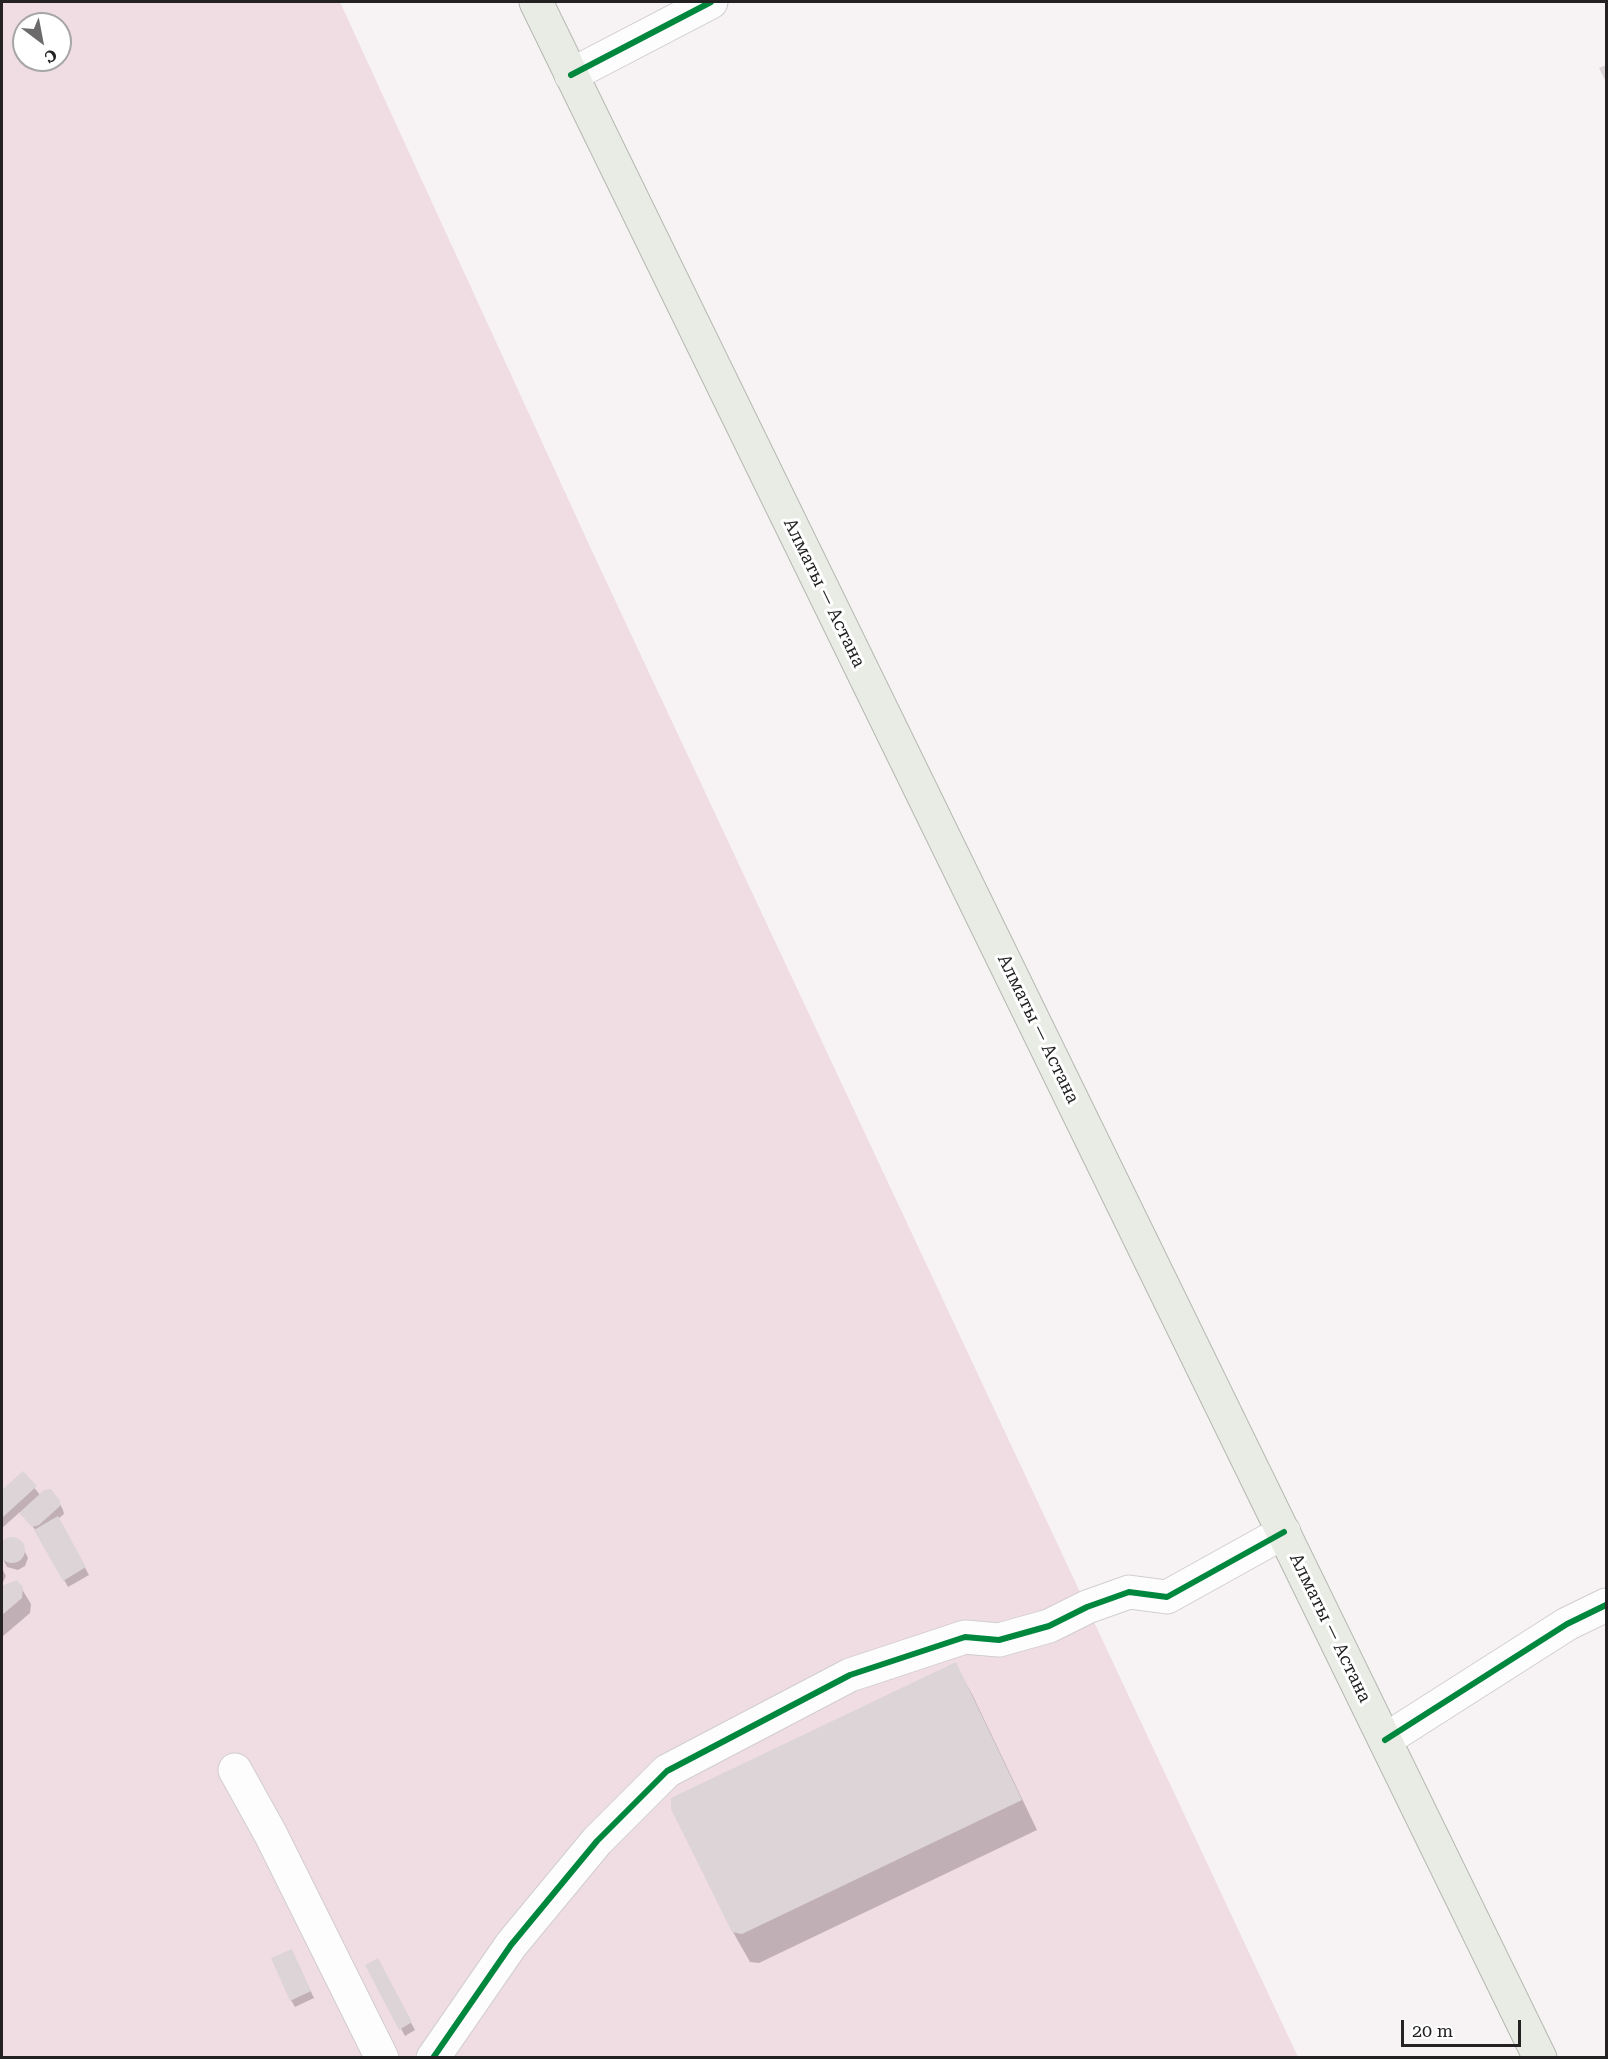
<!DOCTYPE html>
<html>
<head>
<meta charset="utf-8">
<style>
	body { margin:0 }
	#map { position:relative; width:1608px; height:2059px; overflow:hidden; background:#f7f3f5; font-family:"Roboto Serif",serif }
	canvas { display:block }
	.frame { position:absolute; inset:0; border:3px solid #232122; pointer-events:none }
	.north { position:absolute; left:12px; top:12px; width:60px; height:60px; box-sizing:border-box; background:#fff; border:2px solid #a7a6a7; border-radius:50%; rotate:148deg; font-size:16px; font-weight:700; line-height:24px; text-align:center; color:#232122 }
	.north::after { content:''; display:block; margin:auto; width:21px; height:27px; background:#6d6a6c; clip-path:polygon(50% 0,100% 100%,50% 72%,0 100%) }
	.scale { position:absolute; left:1401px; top:2020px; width:120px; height:27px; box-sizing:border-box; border:3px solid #232122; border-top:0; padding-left:8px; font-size:18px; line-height:21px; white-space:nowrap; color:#232122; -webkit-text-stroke:4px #fff; paint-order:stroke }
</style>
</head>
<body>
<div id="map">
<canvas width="1608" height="2059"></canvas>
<div class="frame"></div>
<div class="north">С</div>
<div class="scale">20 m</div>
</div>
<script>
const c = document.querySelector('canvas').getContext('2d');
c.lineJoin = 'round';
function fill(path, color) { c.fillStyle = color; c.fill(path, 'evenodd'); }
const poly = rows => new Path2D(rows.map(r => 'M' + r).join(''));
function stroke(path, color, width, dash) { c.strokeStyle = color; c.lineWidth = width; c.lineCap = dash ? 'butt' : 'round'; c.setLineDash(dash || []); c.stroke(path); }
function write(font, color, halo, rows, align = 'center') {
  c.font = font + ' "Roboto Serif",serif'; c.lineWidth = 6; c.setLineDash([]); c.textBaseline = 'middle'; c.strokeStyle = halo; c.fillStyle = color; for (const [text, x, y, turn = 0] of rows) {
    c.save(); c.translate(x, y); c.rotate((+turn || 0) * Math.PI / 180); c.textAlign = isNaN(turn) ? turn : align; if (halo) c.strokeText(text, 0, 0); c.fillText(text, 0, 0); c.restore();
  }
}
fill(poly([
	[2,2,340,2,592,551,1298,2057,2,2058],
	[24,24,60,24,60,60,24,60]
]), '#f0dde3');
fill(poly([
	[22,1473,41,1496,59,1502,63,1510,64,1514,58,1519,89,1575,68,1587,38,1533,20,1512,2,1528,2,1492],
	[9,1538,20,1542,28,1558,25,1566,18,1570,7,1567,2,1557,2,1542],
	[2,1568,6,1576,2,1584],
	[17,1581,31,1604,30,1613,2,1637,2,1588],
	[955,1664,972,1694,1037,1830,759,1963,750,1962,733,1932],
	[295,1958,314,1998,295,2007,291,2000],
	[377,1960,415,2030,405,2036,367,1966]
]), '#0003');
fill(poly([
	[1606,65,1606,82,1599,68],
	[23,1471,37,1486,2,1518,2,1490],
	[51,1489,60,1501,60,1506,39,1525,32,1527,19,1513,44,1490],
	[58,1516,86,1567,63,1581,34,1530],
	'-1 1550a13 13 0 1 1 26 0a13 13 0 1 1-26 0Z',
	[17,1580,23,1587,22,1598,2,1615,2,1586],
	[956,1662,1022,1800,742,1934,732,1932,671,1809,671,1798],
	[292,1949,311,1991,290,2001,271,1958],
	[378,1958,412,2022,399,2030,365,1965]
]), '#dcd4d7');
const minor = poly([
	[571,75,711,2],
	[1385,1740,1567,1624,1606,1605],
	[235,1770,271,1835,382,2058],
	[433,2058,511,1945,597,1841,667,1771,850,1675,965,1637,999,1640,1049,1626,1087,1607,1129,1592,1167,1597,1284,1532]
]);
const trunk = poly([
	[536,2,1540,2058]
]);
stroke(minor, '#d1cecf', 35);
stroke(trunk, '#b4b8af', 35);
stroke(minor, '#fefdfe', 33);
stroke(trunk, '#e8ece5', 33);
stroke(poly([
	[571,75,711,2],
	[1385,1740,1567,1624,1606,1605],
	[433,2058,511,1945,597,1841,667,1771,850,1675,965,1637,999,1640,1049,1626,1087,1607,1129,1592,1167,1597,1284,1532]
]), '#00873e', 6);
write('18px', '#232122', '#fff', [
	["Алматы — Астана",824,593,64],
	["Алматы — Астана",1038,1029,64],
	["Алматы — Астана",1330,1628,64]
]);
</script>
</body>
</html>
